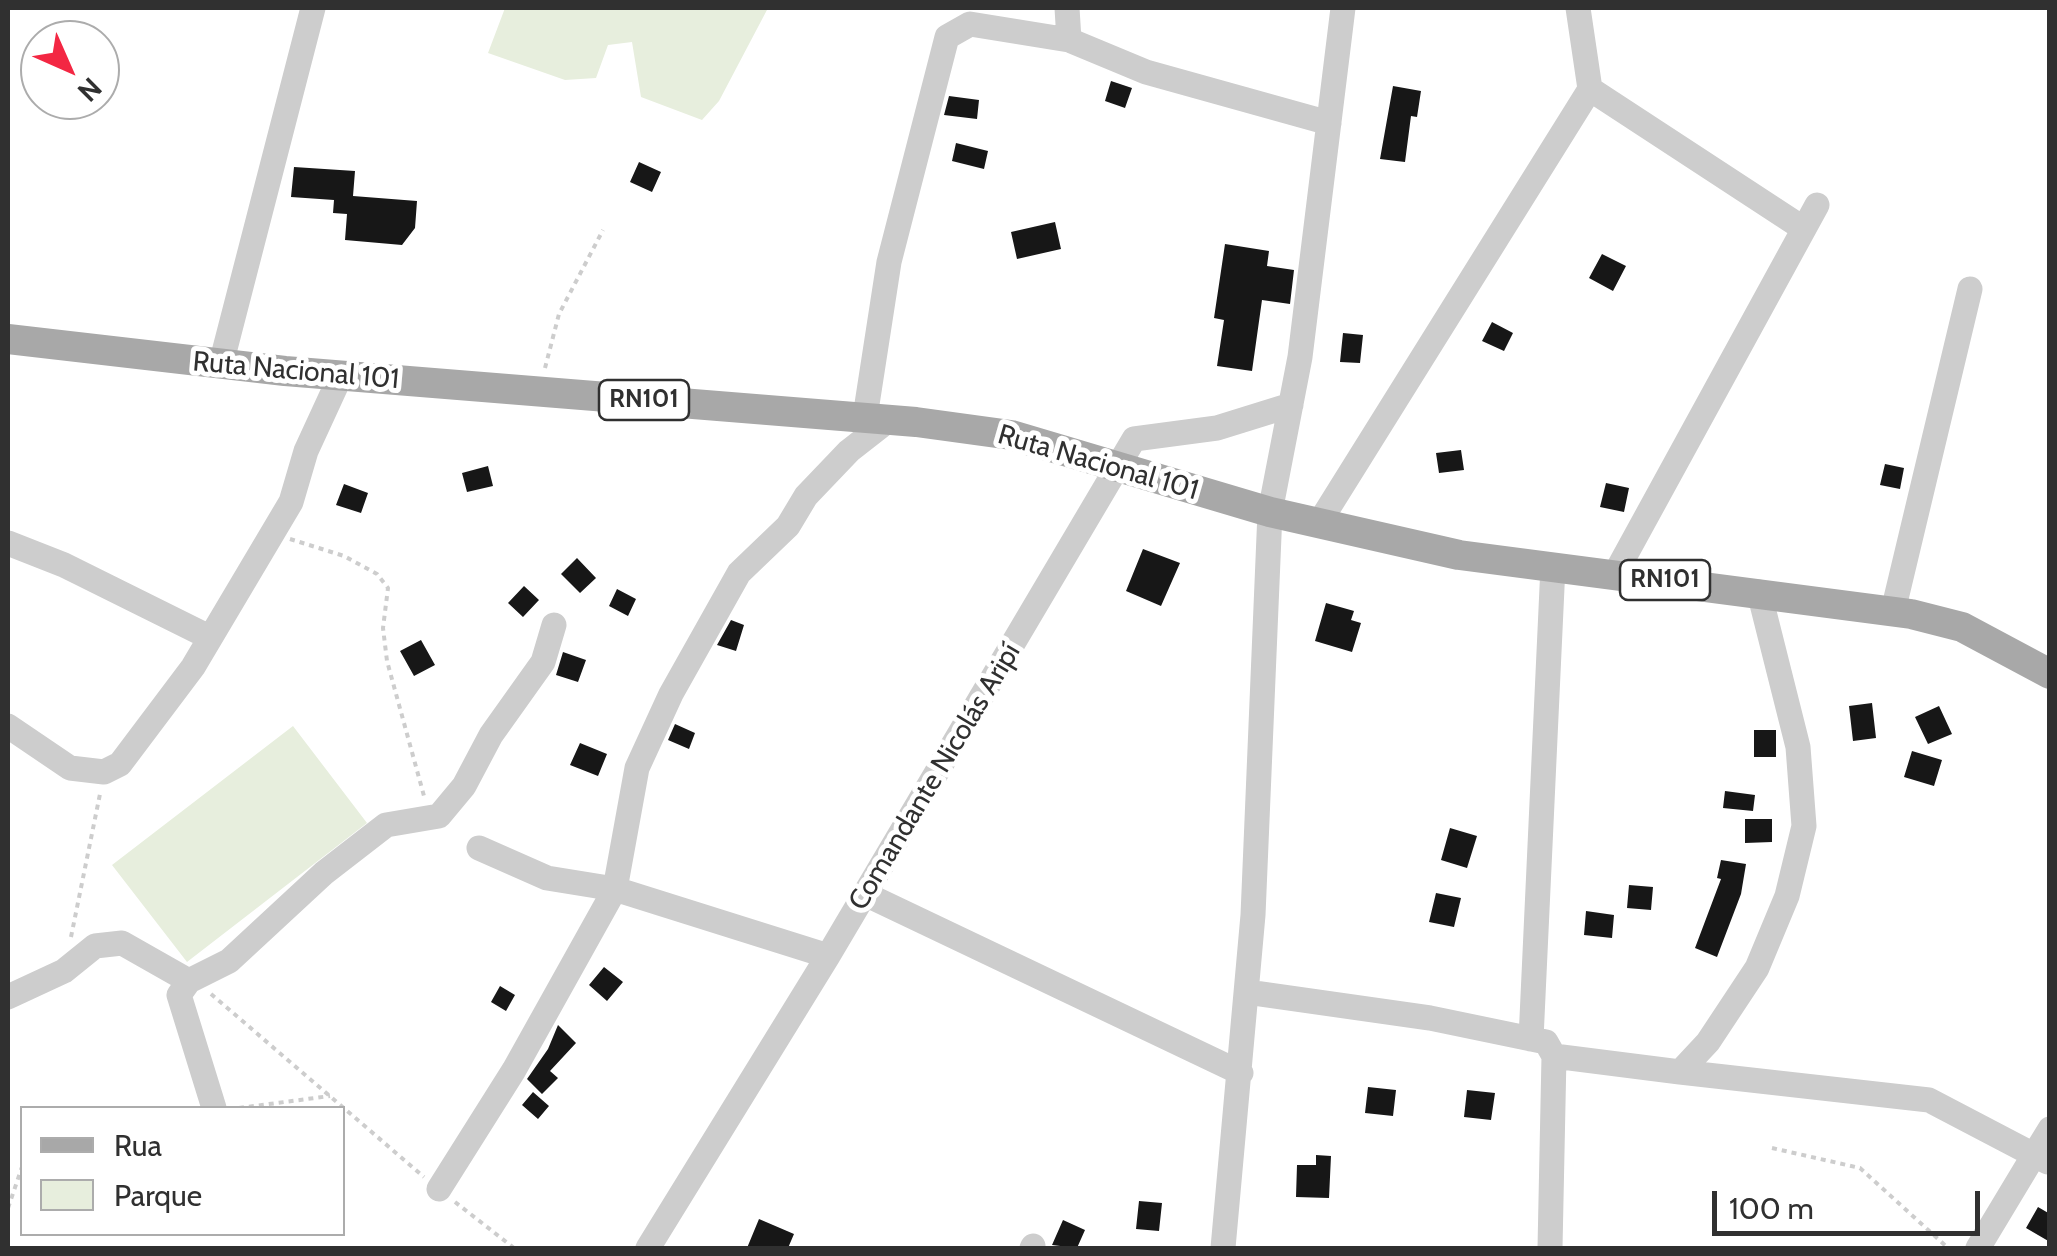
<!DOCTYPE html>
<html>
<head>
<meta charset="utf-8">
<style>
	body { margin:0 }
	#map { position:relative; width:2057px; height:1256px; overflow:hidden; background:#fff; font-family:Cabin,sans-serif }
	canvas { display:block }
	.frame { position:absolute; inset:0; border:10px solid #303030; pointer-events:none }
	.legend { position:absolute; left:20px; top:1106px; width:325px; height:130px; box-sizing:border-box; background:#fff; border:2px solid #acacac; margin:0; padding:12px 18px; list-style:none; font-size:30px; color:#303030 }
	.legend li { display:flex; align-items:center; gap:20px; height:50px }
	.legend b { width:50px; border:2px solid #acacac }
	.north { position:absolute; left:20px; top:20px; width:100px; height:100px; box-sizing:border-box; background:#fff; border:2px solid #acacac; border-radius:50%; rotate:135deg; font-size:28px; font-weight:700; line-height:40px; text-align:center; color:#303030 }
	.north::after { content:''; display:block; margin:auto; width:35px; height:45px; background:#f32743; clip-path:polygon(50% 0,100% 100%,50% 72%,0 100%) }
	.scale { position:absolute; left:1712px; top:1191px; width:268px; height:45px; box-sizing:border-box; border:5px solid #303030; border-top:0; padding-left:12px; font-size:30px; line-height:35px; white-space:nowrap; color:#303030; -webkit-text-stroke:8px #fff; paint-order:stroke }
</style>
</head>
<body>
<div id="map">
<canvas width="2057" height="1256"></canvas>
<div class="frame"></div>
<ul class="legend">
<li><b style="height:12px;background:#a8a8a8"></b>Rua</li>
<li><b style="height:28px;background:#e7eedd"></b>Parque</li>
</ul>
<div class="north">N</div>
<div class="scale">100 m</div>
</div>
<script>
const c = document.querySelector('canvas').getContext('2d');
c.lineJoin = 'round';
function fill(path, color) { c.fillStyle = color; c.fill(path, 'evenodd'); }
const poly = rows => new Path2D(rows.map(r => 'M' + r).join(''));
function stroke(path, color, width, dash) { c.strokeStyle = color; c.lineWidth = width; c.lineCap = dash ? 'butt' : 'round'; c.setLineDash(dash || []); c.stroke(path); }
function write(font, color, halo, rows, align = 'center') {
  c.font = font + ' Cabin,sans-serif'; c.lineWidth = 10; c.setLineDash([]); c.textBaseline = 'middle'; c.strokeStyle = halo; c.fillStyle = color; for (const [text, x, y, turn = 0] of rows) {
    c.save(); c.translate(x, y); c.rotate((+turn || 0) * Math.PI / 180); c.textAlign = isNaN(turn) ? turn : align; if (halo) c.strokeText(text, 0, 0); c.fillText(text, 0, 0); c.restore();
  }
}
fill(poly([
	[505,8,768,8,719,101,702,120,641,97,632,42,608,45,596,78,565,80,488,53],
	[293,726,367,823,187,962,112,865]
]), '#e7eedd');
fill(poly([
	[1111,81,1132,88,1125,108,1105,101],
	[1393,86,1421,91,1417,117,1411,116,1405,162,1380,159],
	[949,96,979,100,977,119,944,115],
	[956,143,988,151,984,169,952,161],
	[639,162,661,172,652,192,630,182],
	[294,167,355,171,353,196,417,201,415,228,402,245,345,240,347,214,333,213,334,200,291,197],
	[1055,222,1061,249,1017,259,1011,232],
	[1225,244,1269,251,1267,266,1294,270,1290,304,1262,300,1252,371,1217,366,1224,320,1214,318],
	[1602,254,1626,266,1613,291,1589,278],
	[1492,322,1513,333,1504,351,1482,341],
	[1343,333,1363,335,1360,363,1340,362],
	[1461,450,1464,470,1439,473,1436,453],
	[1885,464,1904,468,1900,489,1880,485],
	[488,466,493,486,467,492,462,473],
	[1606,483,1629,488,1624,512,1600,507],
	[344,484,368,493,361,513,336,505],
	[1143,549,1180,563,1161,606,1126,591],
	[577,558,596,578,580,593,561,574],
	[524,586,539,600,523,617,508,603],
	[617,589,636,599,628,616,609,606],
	[1326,603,1354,611,1351,620,1361,623,1352,652,1315,641],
	[731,620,744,625,736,651,717,645],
	[421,640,435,665,414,676,400,651],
	[563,652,586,660,578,682,556,675],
	[1872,703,1876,738,1853,741,1849,706],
	[1939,706,1952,734,1928,744,1915,717],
	[675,724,695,733,689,749,668,740],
	[1754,730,1776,730,1776,757,1754,757],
	[580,743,607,754,598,776,570,765],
	[1912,751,1942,760,1934,786,1904,777],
	[1725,791,1755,795,1753,811,1723,808],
	[1745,819,1772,819,1772,842,1745,843],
	[1450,828,1477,836,1467,868,1441,860],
	[1721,860,1746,864,1741,894,1717,957,1695,948,1721,879,1717,878],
	[1629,885,1653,887,1651,910,1627,908],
	[1436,893,1461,898,1454,927,1429,922],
	[1586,911,1614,915,1612,938,1584,935],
	[604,967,623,982,607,1001,589,985],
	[500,986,515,995,506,1011,491,1002],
	[558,1025,576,1043,550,1071,558,1078,542,1094,527,1079,548,1049],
	[1368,1087,1396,1090,1393,1116,1365,1113],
	[1467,1090,1495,1093,1491,1120,1464,1117],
	[533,1092,549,1106,538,1119,522,1105],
	[1316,1155,1331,1156,1329,1198,1296,1197,1297,1165,1316,1165],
	[1139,1201,1162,1203,1159,1231,1136,1229],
	[2038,1207,2050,1214,2050,1242,2026,1228],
	[759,1219,794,1234,788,1248,747,1248],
	[1063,1220,1085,1230,1077,1248,1052,1245]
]), '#171717');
stroke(poly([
	[545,368,559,314,603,230],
	[290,539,344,556,377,574,388,588,383,628,387,661,424,796],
	[71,937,100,794],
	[211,994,424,1177],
	[239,1108,330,1096],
	[1772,1148,1860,1168,1948,1248],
	[455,1202,514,1248],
	[8,1208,22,1167]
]), '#cdcdcd', 4, [5, 5]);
stroke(poly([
	[1067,8,1069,40],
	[1590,89,1804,229],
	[221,364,313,8],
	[865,417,889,262,947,37,970,24,1069,40,1146,72,1329,123],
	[1319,523,1590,89,1578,8],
	[8,543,64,565,209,637],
	[1615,574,1817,205],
	[1893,611,1970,289],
	[8,726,70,768,104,772,120,764,193,667,291,502,306,451,341,375],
	[479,848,547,878,615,889,828,956],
	[865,894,1241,1073],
	[1247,992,1430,1018,1546,1042,1554,1056,1550,1248],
	[8,997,64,971,95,946,122,943,189,981],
	[1531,1039,1553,566],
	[1554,1056,1680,1072,1708,1042,1757,968,1787,896,1804,826,1798,747,1759,592],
	[1680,1072,1929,1100,2034,1155,2050,1129],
	[214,1108,179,995,189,981,229,961,324,873,386,825,439,816,464,786,491,735,543,662,554,625],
	[439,1189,514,1070,615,889,637,768,671,694,739,573,788,526,806,496,849,451,890,419],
	[648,1248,828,956,1134,439,1217,428,1291,405],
	[1032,1248,1033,1246],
	[1223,1248,1253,915,1270,512,1300,357,1343,8],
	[1978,1248,2034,1155,2048,1162]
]), '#cdcdcd', 25);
stroke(poly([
	[8,339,285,371,916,422,1011,435,1270,512,1459,555,1911,614,1962,627,2050,674]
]), '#a8a8a8', 30);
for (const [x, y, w] of [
	[644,400,90],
	[1665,580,90]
]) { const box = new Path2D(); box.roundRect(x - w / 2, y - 20, w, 40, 8); c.fillStyle = '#fff'; c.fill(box); stroke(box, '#303030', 2.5); }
write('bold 25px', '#303030', null, [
	["RN101",644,400],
	["RN101",1665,580]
]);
write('28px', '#303030', '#fff', [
	["Ruta Nacional 101",296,371,5],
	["Ruta Nacional 101",1098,463,16],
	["Comandante Nicolás Aripí",935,777,-59]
]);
</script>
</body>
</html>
